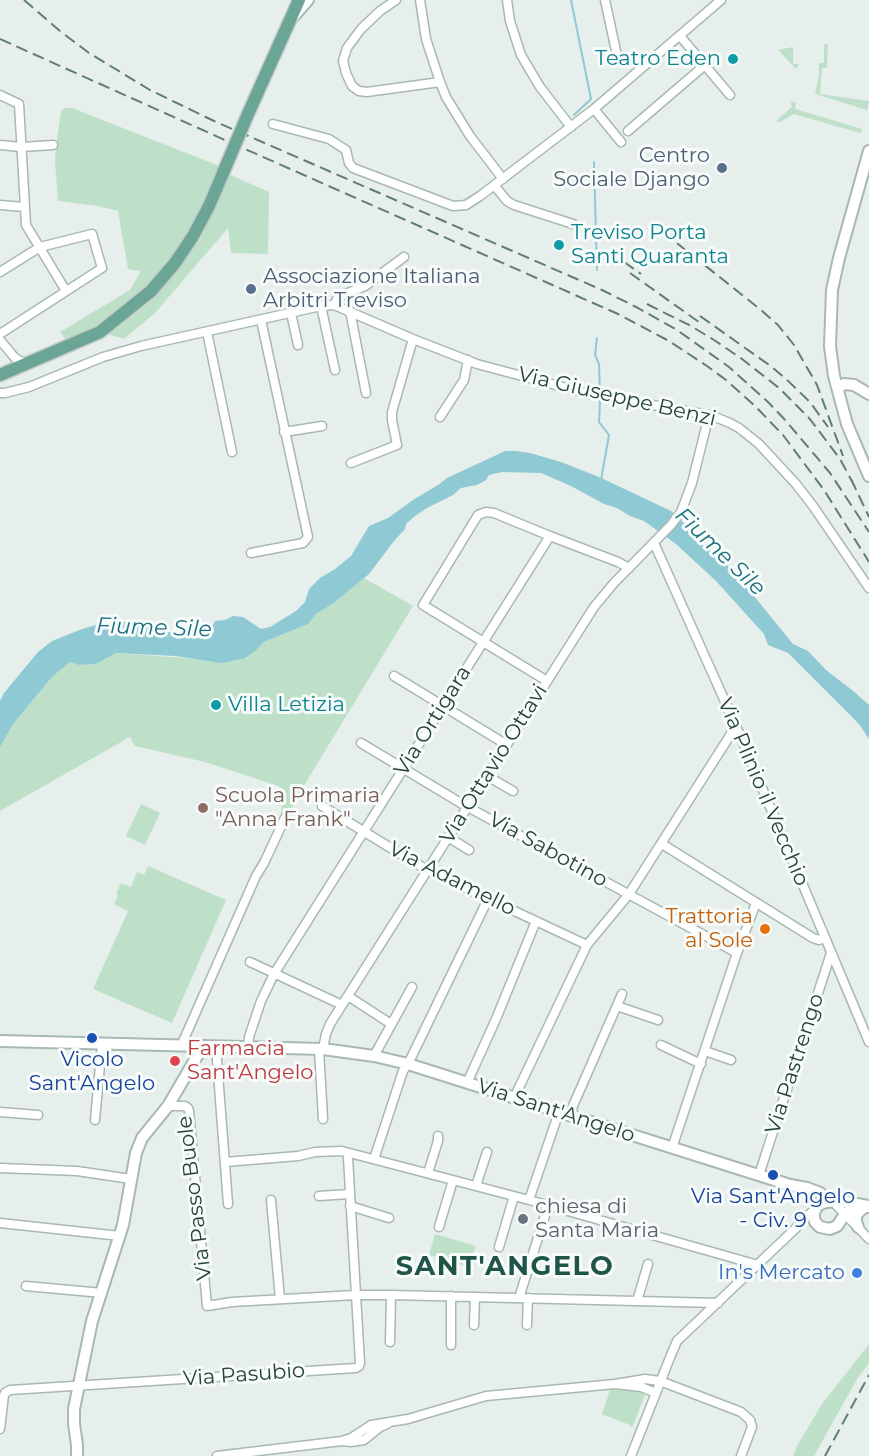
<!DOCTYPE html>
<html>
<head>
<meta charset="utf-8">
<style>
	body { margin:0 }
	canvas { display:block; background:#e6efeb }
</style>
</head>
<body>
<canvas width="869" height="1456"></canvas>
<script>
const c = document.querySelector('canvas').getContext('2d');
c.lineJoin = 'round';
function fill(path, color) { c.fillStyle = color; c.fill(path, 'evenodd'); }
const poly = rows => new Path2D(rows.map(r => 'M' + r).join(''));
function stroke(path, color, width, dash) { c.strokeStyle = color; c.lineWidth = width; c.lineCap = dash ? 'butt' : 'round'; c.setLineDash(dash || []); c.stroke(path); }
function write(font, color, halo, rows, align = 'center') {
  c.font = font + ' Montserrat,sans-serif'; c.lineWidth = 6; c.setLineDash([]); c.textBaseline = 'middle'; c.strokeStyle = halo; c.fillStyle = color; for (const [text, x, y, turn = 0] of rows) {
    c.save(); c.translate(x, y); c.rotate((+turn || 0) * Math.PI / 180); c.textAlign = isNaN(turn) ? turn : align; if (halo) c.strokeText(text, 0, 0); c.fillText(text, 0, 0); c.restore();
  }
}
fill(poly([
	[824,44,828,44,827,68,822,68,820,94,869,101,867,110,815,94,819,75,819,63,824,63],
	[793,47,793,64,799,64,797,68,795,68,778,50],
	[790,101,796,103,795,109,862,129,860,133,794,114,780,122,776,121,792,107],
	[65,108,72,108,222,167,185,241,158,276,132,300,105,321,66,340,60,332,130,290,141,271,128,269,118,211,98,206,58,201,55,162,56,146,61,111],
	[228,174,269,192,268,254,231,253,228,228,155,313,124,339,103,333,139,308,169,280,201,238],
	[364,578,413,606,297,797,287,820,280,817,285,791,278,786,205,762,135,746,130,737,0,811,0,747,13,724,52,677,70,662,79,665,96,664,116,653,198,659,255,651,264,642,308,624,316,614,334,603],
	[141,804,160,813,145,845,126,836],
	[148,866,226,900,172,1023,93,989,128,911,114,904,118,895,116,894,121,883,131,887,137,872,144,875],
	[435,1234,476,1246,469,1267,429,1255],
	[869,1344,869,1363,857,1379,814,1456,793,1456,797,1446,822,1404],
	[610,1390,629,1390,641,1392,645,1395,632,1428,630,1425,602,1414]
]), '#bfe0c8');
fill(poly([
	[505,451,516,451,530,453,561,462,599,477,671,511,690,529,699,542,727,565,741,580,793,644,808,651,826,670,852,690,869,705,869,739,859,724,788,653,768,645,764,634,716,581,676,544,644,521,630,516,617,508,604,504,571,486,541,473,502,472,489,475,486,480,477,485,461,488,453,495,427,508,415,516,406,524,405,529,394,541,369,574,334,603,316,614,308,624,264,642,255,651,245,658,222,663,175,656,116,653,96,664,79,665,70,662,52,677,13,724,0,747,0,701,4,693,38,652,52,641,82,629,110,621,139,623,168,632,203,639,208,636,215,621,225,620,233,616,243,617,261,629,270,627,296,611,305,602,309,589,320,578,335,569,351,556,369,526,388,518,413,500,438,485,447,478]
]), '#8ec9d4');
stroke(poly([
	[571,0,591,99,574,115],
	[594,162,597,270],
	[597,338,595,355,599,364,600,394],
	[600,402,599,422,609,435,601,480]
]), '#8ec9d4', 2);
const minor = poly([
	[396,0,380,11,361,29,347,48,343,61,346,73,352,86,359,91,367,92,440,82],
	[420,0,426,39,440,82,446,97,470,136,503,179],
	[507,0,510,21,521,55,540,87,571,127],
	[605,0,616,51],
	[680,36,730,95],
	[0,95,19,104,26,225,66,291],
	[594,109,621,142],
	[273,124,329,139,346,150,349,163,353,168,453,206,466,205,480,196,594,109,721,0],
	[628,131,705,65],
	[0,145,21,147,53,145],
	[494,185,507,201,514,205,573,224],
	[0,205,24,207],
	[0,272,40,247,92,234,102,268,0,334],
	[334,305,338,297,365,286,404,257],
	[321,306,335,370],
	[350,311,366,393],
	[291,313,298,345],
	[207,332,232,452],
	[0,340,15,358,22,362,27,363],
	[0,393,5,393,29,387,103,357,141,346,321,306,334,305,413,339,477,364,589,394,698,413,715,417,730,423,739,428,759,444,796,484,813,506,869,588],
	[440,417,464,380,468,360],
	[284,432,322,426],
	[351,463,397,445,392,420,392,412,413,339],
	[654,543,736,726,869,1042],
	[251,553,303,543,308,537,261,320],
	[394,676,507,745],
	[547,681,423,605,478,515,486,512,494,513,550,536],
	[361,743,464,805,737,953],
	[487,776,513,791],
	[322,806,427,870,587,945],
	[448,837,469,850],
	[662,844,813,938,819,940,824,938],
	[250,962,342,1005],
	[348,996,391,1024],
	[617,1006,658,1020],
	[661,1045,701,1064],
	[181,1046,256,876,264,863,285,818],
	[216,1047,228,1204],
	[248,1048,249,1037,261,1001,274,974,550,536,618,562,629,568],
	[319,1049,323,1119],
	[323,1049,326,1034,330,1024,594,607,614,583,671,525,681,512,692,483,709,415],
	[705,1051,731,1060],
	[374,1056,412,987],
	[467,1083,496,1019,536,921],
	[514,1098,587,945,629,894,736,726],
	[168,1106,185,1106,188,1108,189,1111,207,1306,232,1302,355,1295,391,1295,718,1303],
	[0,1112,38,1115],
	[569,1115,622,994],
	[95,1120,102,1044],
	[672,1148,737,953,756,903],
	[374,1159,403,1071,410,1060,488,899],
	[225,1162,298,1156,315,1152,342,1151,529,1200,758,1265],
	[0,1168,77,1171,131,1179],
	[428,1173,438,1141,438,1136],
	[759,1175,831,953],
	[476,1186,487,1152],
	[319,1196,349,1194],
	[271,1200,280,1299],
	[529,1200,559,1112],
	[350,1206,389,1218],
	[837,1206,869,1239],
	[0,1223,120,1236],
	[439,1227,453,1180],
	[499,1247,514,1196],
	[26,1286,102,1293],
	[519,1298,548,1206],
	[637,1301,648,1264],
	[474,1325,475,1297],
	[527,1325,528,1298],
	[390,1342,391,1295],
	[451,1345,451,1296],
	[656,1393,641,1387,615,1384,645,1379,660,1381,741,1412,750,1420,752,1427,741,1456],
	[0,1429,4,1395,5,1393,10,1390,356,1368,359,1366,360,1363,348,1158,349,1153],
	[342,1441,351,1438,371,1425,408,1419,486,1396,615,1384],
	[217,1456,342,1441,351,1442,364,1440,380,1427,387,1424],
	[631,1456,671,1355,677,1341,796,1228,802,1221,815,1209]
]);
const tertiary = poly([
	[869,151,839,258,832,290,830,346,834,376,847,424,869,476],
	[838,388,844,384,854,385,869,394],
	[0,1041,323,1049,374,1056,408,1064,790,1185,807,1188,820,1193,829,1202],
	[869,1206,840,1201,825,1202,817,1206,814,1213,814,1217,815,1222,820,1227,830,1229,837,1226,845,1214,850,1210,856,1207,869,1207],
	[858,1227,856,1222,856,1215,862,1209,866,1207],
	[77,1456,77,1445,74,1424,74,1409,92,1321,123,1225,136,1153,142,1138,168,1106,203,1046]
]);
const secondary = poly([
	[294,16,308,0]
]);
const primary = poly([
	[248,114,299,0],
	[0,375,100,332,151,291,175,263,193,236,209,206,223,173]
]);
stroke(minor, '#a8b8b2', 11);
stroke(tertiary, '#a8b8b2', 14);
stroke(secondary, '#a4bbb3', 14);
stroke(primary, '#c2cac8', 15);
stroke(minor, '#fff', 8);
stroke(tertiary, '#fff', 10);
stroke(secondary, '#fff', 10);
stroke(primary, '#6aa596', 12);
stroke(poly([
	[24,0,60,31,89,53,150,90,214,121,602,290,638,308,677,330,729,367,769,403,786,421,830,473,869,532],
	[0,39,236,145,618,314,669,341,707,366,726,380,756,407,783,435,824,490,869,562],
	[663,232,761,310,778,325,794,345,817,385,843,456],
	[624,262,641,274],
	[630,273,703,325],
	[647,304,691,326,714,340,742,359,779,388,809,418,819,431,840,459,855,487],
	[700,316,772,367,785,378,810,402,828,427],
	[851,479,869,517],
	[825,1456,869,1375]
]), '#5f7d75', 2, [12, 6]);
const primaryBridge = poly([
	[223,173,248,114]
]);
stroke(primaryBridge, '#c2cac8', 15, []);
stroke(primaryBridge, '#6aa596', 12);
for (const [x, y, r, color] of [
	[733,59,6,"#0f9aa8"],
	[722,168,6,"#5c6f8a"],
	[559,245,6,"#0f9aa8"],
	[251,289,6,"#5c6f8a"],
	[216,705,6,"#0f9aa8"],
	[203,808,6,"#8d6e63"],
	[765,929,6,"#e8710a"],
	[92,1038,6,"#1a4fb4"],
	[175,1061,6,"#e0444e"],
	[773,1175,6,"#1a4fb4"],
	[523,1219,6,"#6b7280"],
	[857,1273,6,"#3f7fe0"]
]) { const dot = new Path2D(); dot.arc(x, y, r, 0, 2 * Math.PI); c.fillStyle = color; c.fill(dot); stroke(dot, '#f7fbf9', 2); }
write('21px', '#0d838f', '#f7fbf9', [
	["Teatro Eden",721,59,"right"],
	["Treviso Porta",571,233],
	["Santi Quaranta",571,257],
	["Villa Letizia",228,705]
], 'left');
write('21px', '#4e5e75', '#f7fbf9', [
	["Centro",710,156],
	["Sociale Django",710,180],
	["Associazione Italiana",263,277,"left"],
	["Arbitri Treviso",263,301,"left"]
], 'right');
write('21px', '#24423a', '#f7fbf9', [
	["Via Giuseppe Benzi",617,397,13],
	["Via Ortigara",433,721,-58],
	["Via Ottavio Ottavi",494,764,-58],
	["Via Plinio il Vecchio",763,792,67],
	["Via Sabotino",548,850,29],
	["Via Adamello",452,879,27],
	["Via Pastrengo",795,1064,-72],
	["Via Sant'Angelo",556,1111,18],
	["Via Passo Buole",195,1198,-97],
	["Via Pasubio",244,1375,-4]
]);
write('21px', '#785e54', '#f7fbf9', [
	["Scuola Primaria",215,796],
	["\"Anna Frank\"",215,820]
], 'left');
write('21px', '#c56008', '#f7fbf9', [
	["Trattoria",753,917],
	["al Sole",753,941]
], 'right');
write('21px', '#be3a42', '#f7fbf9', [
	["Farmacia",187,1049],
	["Sant'Angelo",187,1073]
], 'left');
write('21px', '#164399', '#f7fbf9', [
	["Vicolo",92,1060],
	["Sant'Angelo",92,1084],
	["Via Sant'Angelo",773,1197],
	["- Civ. 9",773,1221]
]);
write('21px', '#5b616d', '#f7fbf9', [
	["chiesa di",535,1207],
	["Santa Maria",535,1231]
], 'left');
write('21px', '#366cbe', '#f7fbf9', [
	["In's Mercato",845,1273]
], 'right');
write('italic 22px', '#1c6f80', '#f7fbf9', [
	["Fiume Sile",720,552,44],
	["Fiume Sile",154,628,2]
]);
c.letterSpacing = '1.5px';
write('bold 27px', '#1f5548', '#f7fbf9', [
	["SANT'ANGELO",505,1267]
]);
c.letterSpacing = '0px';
</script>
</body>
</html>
